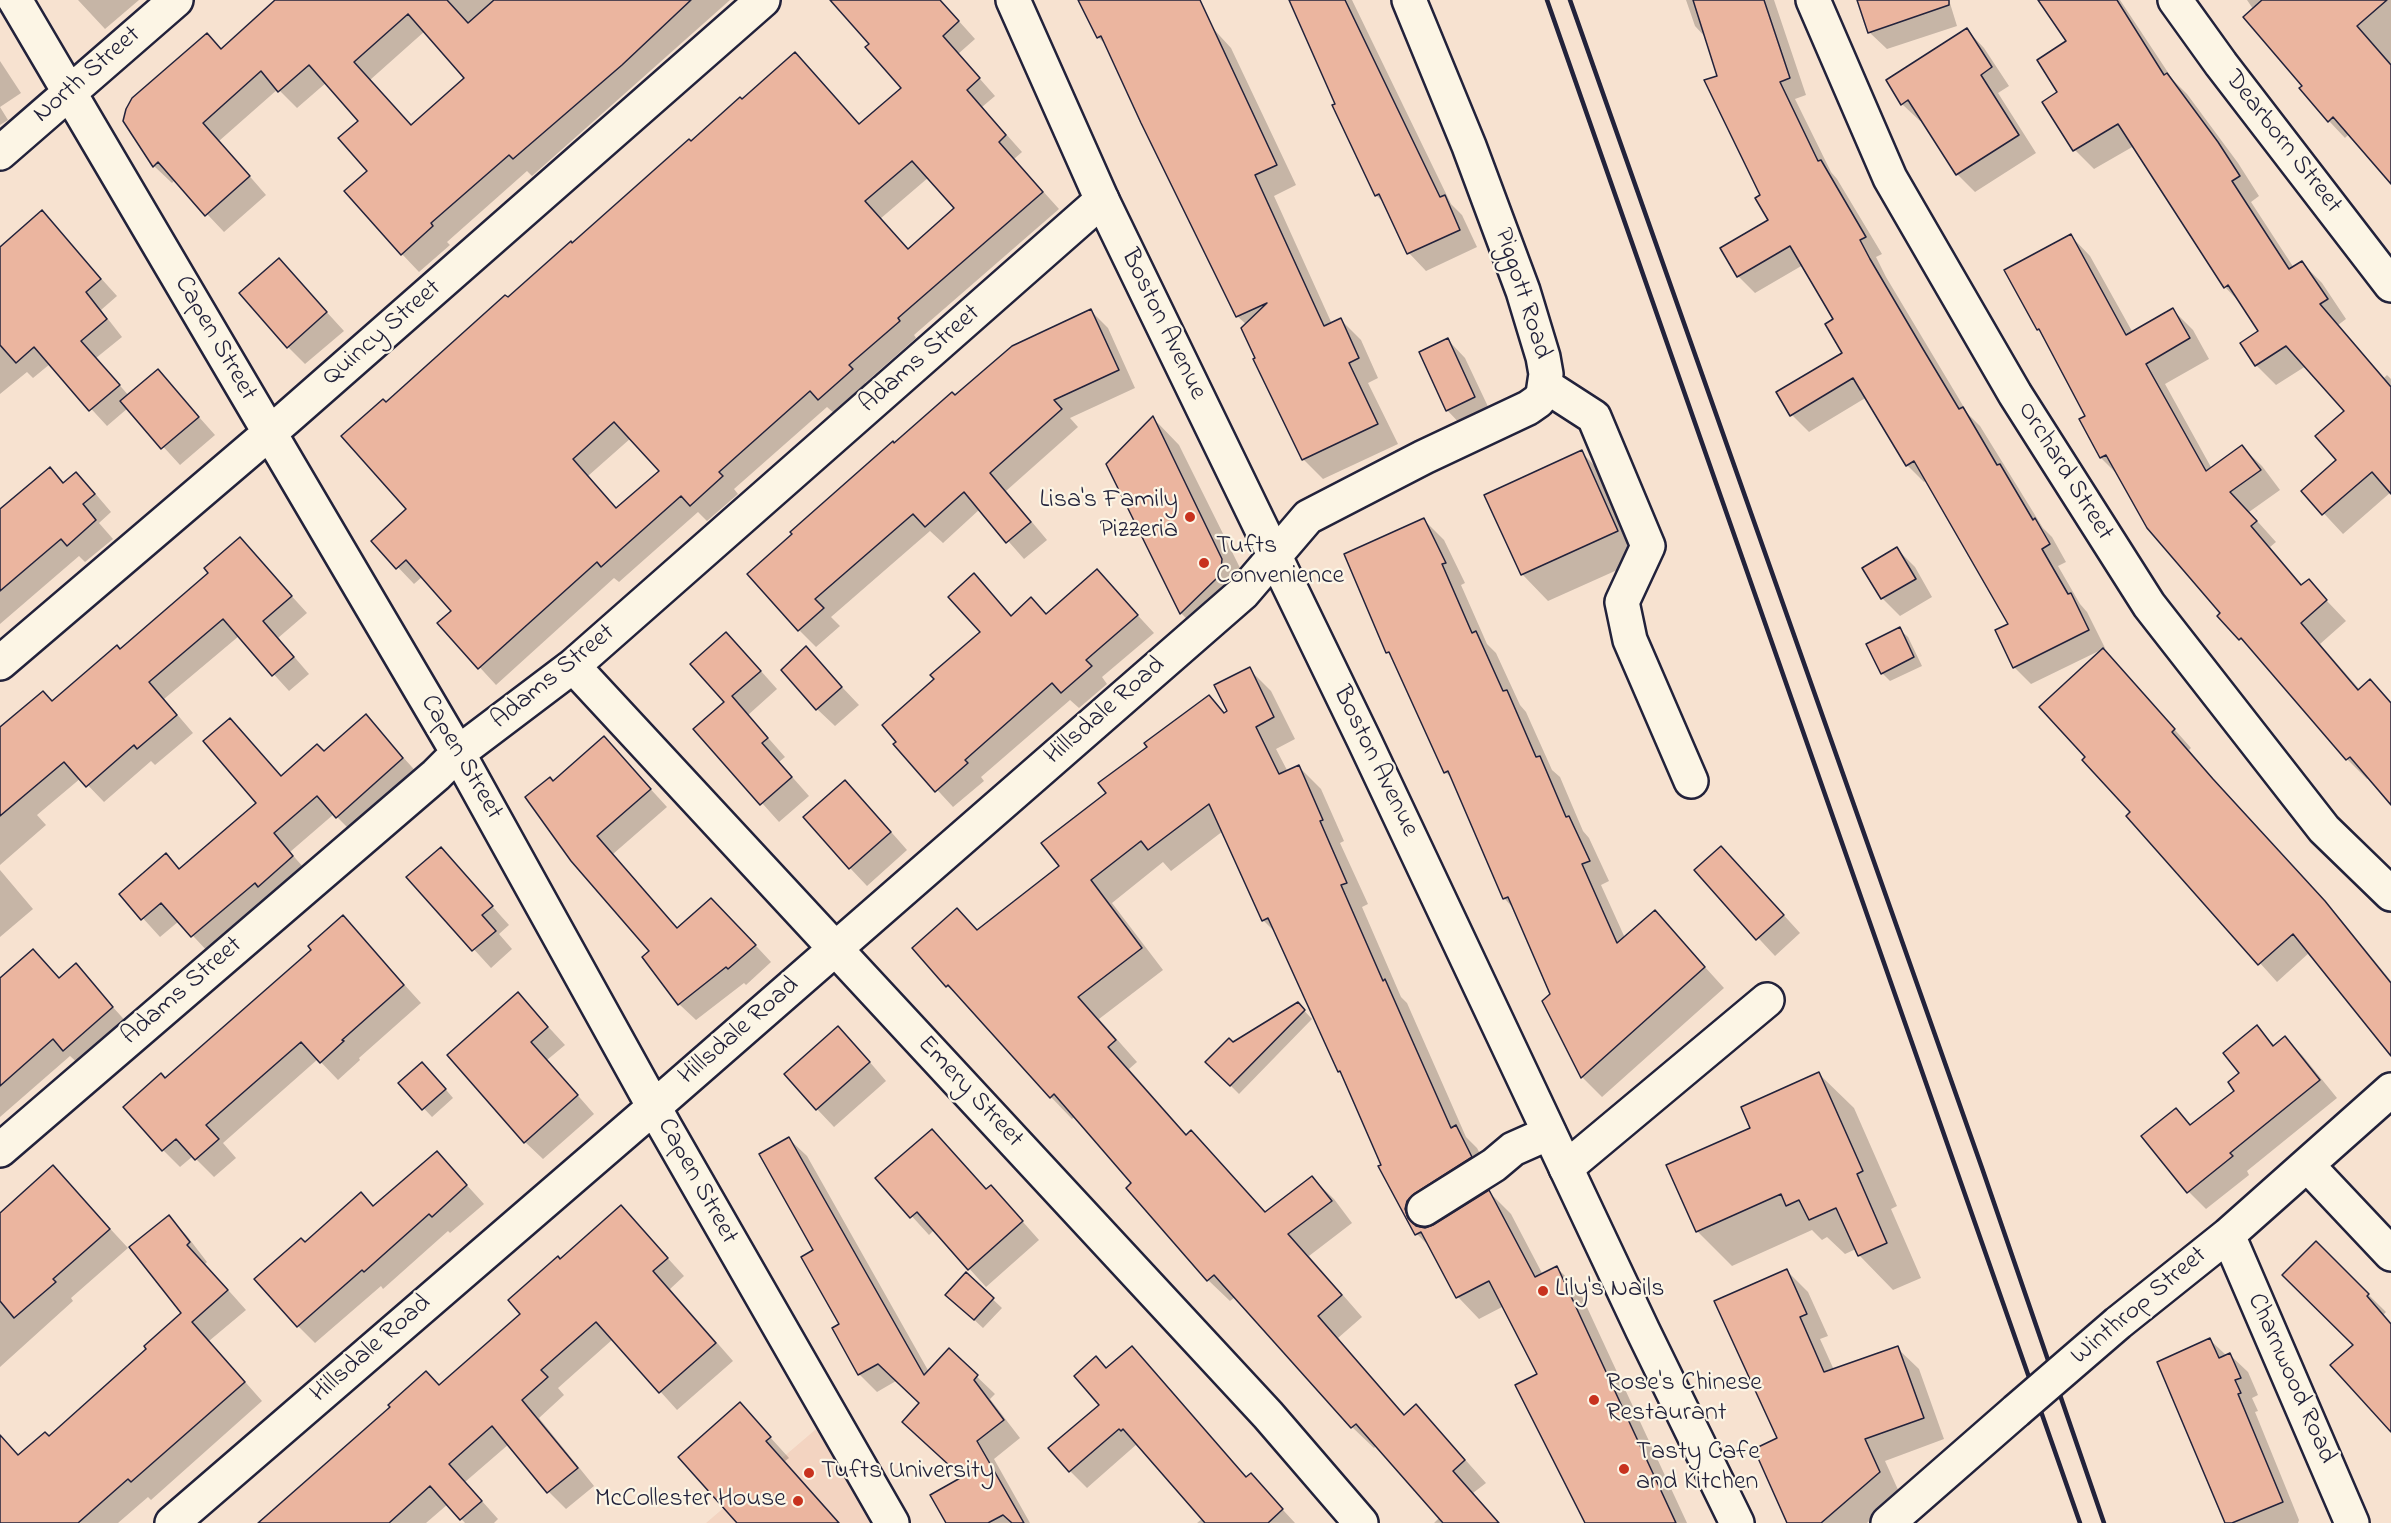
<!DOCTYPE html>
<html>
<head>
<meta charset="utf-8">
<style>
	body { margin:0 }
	canvas { display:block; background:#f7e2d0 }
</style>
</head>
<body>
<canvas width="2391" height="1523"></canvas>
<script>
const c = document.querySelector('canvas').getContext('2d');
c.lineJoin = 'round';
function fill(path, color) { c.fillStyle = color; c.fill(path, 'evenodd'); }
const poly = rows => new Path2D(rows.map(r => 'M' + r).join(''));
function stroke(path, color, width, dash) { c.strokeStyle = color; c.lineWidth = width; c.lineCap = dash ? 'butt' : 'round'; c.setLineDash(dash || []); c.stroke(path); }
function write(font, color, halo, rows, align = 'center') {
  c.font = font + ' "Indie Flower",sans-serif'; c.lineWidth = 4.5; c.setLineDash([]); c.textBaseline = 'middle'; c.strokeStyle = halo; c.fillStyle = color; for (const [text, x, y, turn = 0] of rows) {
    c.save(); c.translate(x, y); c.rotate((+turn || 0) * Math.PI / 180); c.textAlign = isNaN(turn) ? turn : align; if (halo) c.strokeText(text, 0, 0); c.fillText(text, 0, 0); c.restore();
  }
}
fill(poly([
	[822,1424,884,1523,706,1523]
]), '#f3d4c1');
fill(poly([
	[78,0,139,0,105,29],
	[276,0,730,0,532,176,527,171,447,242,450,245,419,272,402,254,369,171,360,121,327,82,297,108,278,89,219,141,266,195,224,232,175,180,172,183,154,166,221,50],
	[425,31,467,78,412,127,370,80],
	[832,0,940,0,975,39,958,54,995,96,982,107,1022,152,1014,159,1059,209,914,335,916,338,865,383,868,386,836,415,827,407,734,489,738,494,707,521,698,512,619,582,614,578,496,685,439,623,453,611,423,576,414,584,373,541,408,509,386,404,742,101,795,54,860,125,903,88,871,44],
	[929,177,957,208,909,250,880,219],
	[631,438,661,471,617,509,588,476],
	[1080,0,1187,0,1231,48,1296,185,1274,196,1332,324,1341,320,1361,340,1378,378,1368,383,1398,444,1323,479,1303,459,1257,359,1247,325,1237,316,1108,47,1098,37],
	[1290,0,1352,0,1451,204,1462,215,1477,247,1426,271,1409,253,1386,205,1376,195],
	[1686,0,1774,0,1806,95,1795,99,1831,172,1837,179,1882,254,1876,257,1886,277,1968,414,1980,426,2043,528,2052,537,2066,562,2058,566,2080,604,2087,612,2105,648,2031,684,2014,667,2010,624,1927,480,1924,482,1907,465,1867,397,1809,432,1792,415,1844,353,1835,320,1803,265,1755,293,1738,276,1770,220,1707,39,1695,26],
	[1858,0,1949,0,1957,26,1887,49,1869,32],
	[2040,0,2120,0,2173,80,2187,94,2238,163,2259,196,2251,202,2294,268,2302,263,2322,283,2346,319,2338,325,2384,378,2387,375,2391,379,2391,492,2343,534,2303,491,2339,460,2346,411,2306,366,2276,385,2256,365,2260,332,2243,306,2225,287,2134,146,2094,169,2075,150,2059,92,2068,42],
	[2247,0,2391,0,2391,182,2349,134,2345,138,2329,121],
	[1967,30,1984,48,2009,86,1998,93,2036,153,1975,192,1957,174,1922,120,1920,121,1902,104],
	[0,61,21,93,0,107,8,120,0,125],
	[42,213,117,296,101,310,122,337,96,358,129,396,158,371,215,435,180,465,128,408,107,426,50,364,33,378,27,372,0,394,0,249],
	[2071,236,2090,256,2133,333,2173,310,2193,330,2209,359,2165,384,2212,469,2242,447,2262,466,2280,490,2249,512,2276,542,2270,547,2303,586,2308,581,2346,621,2320,644,2360,690,2370,681,2391,703,2391,802,2369,777,2367,779,2347,759,2260,658,2219,616,2222,613,2120,477,2101,458,2087,416,2006,271],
	[279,260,344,331,305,364,288,347],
	[1091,311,1108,328,1135,388,1070,418,1078,427,1006,491,1047,540,1024,559,980,509,943,543,930,531,831,617,840,626,816,647,799,630,894,445,955,397],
	[1448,340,1465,358,1492,415,1464,428,1447,410],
	[1153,418,1179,445,1246,580,1207,640,1181,613,1108,464],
	[1581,452,1608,479,1644,558,1548,601,1522,574],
	[50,469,65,484,76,474,94,492,111,512,99,523,113,539,85,562,79,556,0,624,0,511],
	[1424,520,1444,540,1465,583,1461,585,1487,644,1496,653,1520,705,1526,712,1552,770,1560,777,1583,831,1589,838,1609,881,1601,885,1625,938,1655,912,1724,988,1602,1097,1582,1077,1552,994,1514,909,1504,898,1453,779,1445,772,1394,658,1388,652],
	[240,539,307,613,278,638,309,674,289,691,239,636,164,699,193,733,155,765,151,761,104,802,81,778,37,815,46,825,0,865,0,741,121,650,210,573],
	[1897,549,1915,567,1932,597,1900,616,1882,598,1865,568],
	[1097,571,1154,633,1102,677,1107,684,1079,708,1070,700,981,777,984,781,953,807,895,744,936,679,982,632,974,575,1012,616,1047,615],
	[1899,629,1908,637,1922,666,1890,681,1882,673],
	[806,649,859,705,835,726,817,709],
	[744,652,777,689,748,715,785,757,779,762,809,796,779,822,696,729,726,702],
	[2120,668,2191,748,2189,750,2230,798,2342,921,2391,981,2391,1040,2310,952,2277,982,2128,816,2132,812,2087,757],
	[1249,669,1271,691,1295,739,1276,749,1288,772,1299,767,1321,789,1344,841,1340,843,1368,904,1362,907,1401,997,1407,1003,1466,1137,1477,1148,1493,1179,1428,1223,1427,1229,1489,1192,1511,1214,1543,1275,1557,1268,1579,1290,1687,1523,1587,1523,1539,1375,1504,1306,1479,1319,1458,1297,1433,1250,1417,1234,1380,1167,1383,1165,1343,1074,1277,934,1263,920,1223,831,1171,871,1163,862,1112,903,1163,970,1099,1019,1137,1062,1129,1069,1187,1135,1191,1132,1266,1213,1312,1178,1334,1199,1352,1223,1309,1256,1362,1317,1338,1338,1405,1415,1437,1428,1486,1483,1473,1493,1499,1523,1434,1523,1440,1517,1377,1445,1374,1448,1352,1427,1235,1297,1230,1301,1208,1280,1133,1183,1075,1116,1072,1119,1051,1097,970,1007,947,986,957,910,978,931,1061,866,1108,793,1149,748,1208,697,1225,714,1229,712],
	[366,716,420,776,354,834,334,814,290,852,310,875,210,954,179,921,160,937,121,894,166,855,180,870,258,803,230,720,282,777,324,753],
	[604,738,667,807,613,854,678,929,718,905,771,962,746,985,744,983,696,1020,679,1004,554,782],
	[863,800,907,850,867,886,850,868],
	[441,849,509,925,499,934,512,949,491,968,408,877],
	[1739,866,1800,933,1775,956,1696,871],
	[0,870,33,909,0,937],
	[343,917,421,1003,359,1058,360,1060,338,1080,318,1059,223,1143,236,1158,214,1177,193,1156,180,1167,163,1150,165,1079,313,950],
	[33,951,60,979,76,966,129,1025,81,1066,70,1056,0,1117,0,979],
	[518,994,565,1045,547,1060,594,1114,543,1159,525,1142],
	[1298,1004,1312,1019,1239,1094,1207,1062],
	[2257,1027,2275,1046,2284,1038,2302,1055,2337,1098,2247,1171,2249,1175,2206,1209,2189,1192,2143,1136,2176,1110,2191,1126,2237,1091],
	[856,1046,886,1081,834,1127,817,1109],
	[431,1072,453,1098,432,1117,400,1083],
	[1819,1074,1854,1108,1897,1206,1891,1209,1921,1278,1893,1290,1859,1255,1856,1249,1845,1254,1827,1237,1822,1240,1812,1230,1732,1266,1697,1231],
	[932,1131,987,1190,1008,1205,1039,1240,986,1287,934,1230,929,1235,878,1179],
	[789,1139,807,1156,929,1372,949,1350,995,1394,990,1399,1020,1438,994,1459,1030,1523,948,1523,963,1478,921,1403,896,1381,877,1392,859,1374,815,1251],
	[53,1167,128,1248,71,1298,73,1301,0,1367,0,1224],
	[454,1171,484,1204,450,1233,448,1231,383,1289,381,1286,315,1343,298,1326,305,1244,373,1207],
	[621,1207,684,1276,670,1289,733,1361,677,1410,613,1339,558,1388,564,1395,539,1418,594,1486,566,1509,549,1492,509,1444,465,1482,498,1519,494,1523,465,1523,448,1504,426,1523,259,1523,440,1387,522,1314,560,1261],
	[169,1217,187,1236,207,1262,205,1264,246,1310,209,1341,262,1401,151,1500,148,1497,118,1523,0,1523,0,1435,19,1456,49,1438,148,1349,183,1313],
	[2316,1243,2386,1312,2383,1315,2391,1324,2391,1430],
	[1787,1271,1808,1292,1828,1336,1820,1339,1834,1370,1897,1348,1919,1369,1944,1439,1885,1461,1900,1494,1867,1523,1788,1523,1779,1439],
	[966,1274,1002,1308,983,1328,956,1303],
	[2210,1340,2227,1356,2230,1355,2248,1372,2258,1395,2252,1398,2258,1411,2255,1412,2299,1520,2298,1523,2226,1523],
	[1148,1365,1247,1478,1251,1475,1295,1523,1197,1523,1203,1518,1137,1444,1087,1488,1070,1471,1050,1448,1101,1405,1107,1369],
	[740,1404,789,1458,785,1461,840,1523,739,1523]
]), '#0003');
const building = poly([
	[275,0,447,0,468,23,494,0,691,0,622,65,513,159,509,155,431,223,433,226,401,255,344,191,367,171,338,138,358,121,309,65,278,92,261,71,203,123,250,176,205,216,158,162,153,167,123,121,126,109,132,98,207,33,221,49,275,0],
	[408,14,464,78,411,125,354,62,408,14],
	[830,0,940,0,959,21,943,36,980,78,967,90,1006,135,999,142,1043,192,898,318,900,321,849,365,853,369,818,400,810,391,719,472,723,476,690,506,681,496,601,567,597,562,478,669,437,623,451,611,406,560,396,569,371,541,406,509,341,436,383,399,386,402,505,295,508,297,571,241,572,243,689,139,691,141,740,97,742,99,795,52,859,124,901,88,865,47,869,44,830,0],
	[912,161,954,208,908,249,865,201,912,161],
	[614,422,659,471,616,508,573,459,614,422],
	[1078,0,1200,0,1277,165,1255,175,1324,326,1341,318,1359,358,1349,363,1378,424,1302,460,1253,359,1255,358,1241,328,1267,303,1236,317,1141,123,1101,36,1097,38,1078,0],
	[1289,0,1345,0,1440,197,1445,195,1460,230,1407,254,1379,194,1375,196,1332,105,1335,104,1289,0],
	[1693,0,1764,0,1790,78,1780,82,1818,161,1821,160,1866,237,1860,240,1870,259,1923,349,1959,409,1963,407,1997,465,2000,464,2033,520,2035,518,2050,544,2042,549,2068,594,2071,593,2089,630,2013,668,1995,630,2008,624,1914,461,1906,466,1853,378,1790,416,1776,392,1842,353,1825,324,1833,319,1790,246,1737,277,1720,248,1768,220,1755,198,1760,195,1704,80,1717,76,1693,0],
	[1857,0,1949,0,1949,5,1868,33,1857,0],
	[2038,0,2117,0,2164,75,2167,73,2218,142,2240,176,2232,181,2289,269,2302,261,2328,299,2320,304,2391,387,2391,494,2372,472,2322,515,2301,491,2336,460,2315,436,2344,411,2286,346,2255,366,2240,343,2258,331,2228,285,2224,288,2118,124,2073,151,2042,102,2057,92,2037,60,2066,41,2038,0],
	[2262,0,2387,0,2357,26,2391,65,2391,184,2333,117,2328,122,2299,88,2302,86,2243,17,2262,0],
	[1967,28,1992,67,1981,75,2019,135,1956,175,1908,100,1901,105,1886,80,1967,28],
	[42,210,101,279,86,292,107,319,81,341,120,385,89,411,34,347,16,363,0,345,0,247,42,210],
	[2071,234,2126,335,2173,308,2190,338,2146,364,2206,471,2242,445,2261,470,2230,492,2257,521,2251,526,2301,585,2309,579,2327,600,2301,623,2358,690,2370,679,2391,703,2391,805,2350,757,2346,760,2241,638,2239,640,2217,616,2220,613,2147,528,2106,455,2100,458,2079,419,2085,416,2039,329,2037,330,2004,270,2071,234],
	[279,258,327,312,287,348,239,293,279,258],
	[1091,309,1119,370,1054,400,1062,409,990,473,1031,522,1006,543,964,492,925,527,913,514,815,599,824,608,798,631,747,574,792,534,790,532,893,441,894,443,952,392,955,395,1012,346,1091,309],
	[1448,338,1475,397,1446,411,1419,352,1448,338],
	[158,369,199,417,161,449,120,401,158,369],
	[1153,416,1222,559,1221,570,1217,578,1180,614,1106,464,1153,416],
	[1582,450,1618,531,1521,575,1484,495,1582,450],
	[50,467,63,483,76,472,95,494,83,504,96,520,67,546,61,539,0,591,0,509,50,467],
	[1424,518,1446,563,1442,564,1472,633,1476,631,1503,691,1507,690,1536,757,1540,756,1566,817,1569,816,1590,861,1582,864,1617,943,1655,910,1705,967,1581,1078,1542,1001,1550,994,1508,897,1503,899,1448,771,1444,773,1389,652,1386,653,1344,554,1424,518],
	[240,537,292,596,263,621,294,657,272,676,223,619,149,682,177,715,137,749,134,745,86,787,64,762,0,816,0,727,43,691,52,701,117,645,120,649,208,573,204,568,240,537],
	[1897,547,1916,579,1881,599,1862,568,1897,547],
	[1097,569,1138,615,1086,660,1092,666,1061,693,1052,683,965,760,968,763,935,792,893,744,896,742,882,725,934,679,930,675,980,632,948,597,974,573,1011,616,1031,597,1046,614,1097,569],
	[1900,627,1914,657,1881,674,1866,644,1900,627],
	[726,632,761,671,732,696,768,738,762,743,792,777,760,805,693,729,724,702,690,664,726,632],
	[806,646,842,687,816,710,781,670,806,646],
	[2103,648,2175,729,2172,732,2213,779,2325,901,2391,983,2391,1056,2293,934,2258,965,2126,816,2130,812,2082,760,2085,757,2039,707,2103,648],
	[1250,667,1274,717,1256,727,1279,774,1299,765,1323,820,1320,821,1347,883,1341,885,1383,981,1385,979,1451,1128,1456,1125,1472,1157,1414,1194,1407,1201,1405,1209,1408,1218,1416,1226,1425,1228,1433,1225,1489,1190,1535,1277,1557,1266,1676,1523,1585,1523,1515,1385,1537,1374,1489,1281,1456,1298,1421,1232,1415,1235,1378,1166,1381,1165,1340,1071,1338,1072,1268,918,1262,921,1209,804,1148,850,1141,841,1091,880,1142,948,1078,997,1116,1040,1108,1047,1186,1135,1191,1130,1265,1212,1312,1176,1332,1201,1288,1234,1342,1295,1318,1316,1404,1415,1416,1404,1465,1460,1453,1471,1499,1523,1443,1523,1356,1424,1351,1428,1214,1275,1207,1281,1126,1188,1131,1183,1054,1094,1050,1098,948,985,946,987,912,948,957,908,977,930,1059,866,1041,843,1106,793,1098,783,1147,747,1144,743,1209,695,1224,713,1227,711,1214,685,1250,667],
	[366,714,403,758,336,818,317,796,274,833,293,856,258,887,255,883,191,937,161,903,141,920,119,894,166,853,179,869,256,803,203,741,230,718,281,776,317,744,324,751,366,714],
	[604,736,651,789,597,836,677,928,711,898,756,945,728,969,726,967,678,1005,642,957,649,951,571,861,525,797,550,777,553,781,604,736],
	[845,780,891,832,849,869,803,817,845,780],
	[1721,846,1784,915,1756,940,1694,870,1721,846],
	[441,847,493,906,482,915,496,931,472,951,406,877,441,847],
	[343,915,404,985,342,1040,344,1041,320,1063,301,1042,206,1125,219,1139,195,1160,176,1139,162,1151,123,1107,161,1073,165,1078,311,950,308,946,343,915],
	[33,949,59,978,76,963,113,1007,63,1051,53,1039,0,1086,0,978,33,949],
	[518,992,548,1027,531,1042,578,1095,524,1143,447,1055,518,992],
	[1298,1002,1305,1010,1230,1086,1205,1062,1229,1038,1233,1042,1298,1002],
	[2257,1025,2273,1046,2285,1036,2320,1080,2230,1153,2233,1156,2187,1193,2141,1136,2176,1108,2190,1125,2234,1091,2228,1082,2239,1073,2223,1053,2257,1025],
	[838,1026,870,1062,816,1110,784,1074,838,1026],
	[422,1062,446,1089,422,1110,398,1083,422,1062],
	[1819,1072,1863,1171,1857,1174,1887,1243,1858,1256,1836,1208,1809,1220,1799,1200,1786,1206,1781,1194,1696,1232,1666,1165,1750,1128,1741,1107,1819,1072],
	[932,1129,986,1189,991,1185,1023,1221,968,1270,917,1212,910,1218,875,1178,932,1129],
	[789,1137,924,1375,949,1348,978,1375,974,1380,1004,1420,977,1441,1024,1523,1012,1523,1003,1515,988,1523,946,1523,930,1495,962,1477,902,1422,919,1403,878,1364,858,1375,832,1328,839,1324,801,1257,813,1250,759,1154,789,1137],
	[437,1151,467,1185,432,1217,429,1214,364,1272,362,1270,297,1327,254,1279,301,1238,305,1242,361,1192,373,1206,437,1151],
	[53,1165,110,1229,53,1279,56,1282,14,1318,0,1301,0,1213,53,1165],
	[621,1205,668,1258,653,1271,716,1343,659,1393,596,1322,541,1370,548,1377,522,1400,578,1468,547,1493,492,1426,449,1464,482,1501,460,1520,430,1486,389,1523,258,1523,390,1407,388,1405,426,1371,439,1385,520,1314,508,1300,558,1256,560,1259,621,1205],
	[169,1215,190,1242,187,1245,228,1290,192,1322,245,1382,131,1482,128,1479,78,1523,0,1523,0,1435,18,1455,45,1432,49,1436,146,1349,144,1346,181,1313,129,1247,169,1215],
	[2316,1241,2369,1294,2367,1296,2391,1324,2391,1432,2330,1365,2353,1345,2282,1275,2316,1241],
	[1787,1269,1807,1314,1800,1317,1824,1372,1898,1346,1924,1418,1865,1439,1880,1472,1821,1523,1787,1523,1754,1449,1777,1438,1714,1301,1787,1269],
	[966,1272,994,1298,974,1320,945,1295,966,1272],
	[2210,1338,2219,1358,2230,1353,2241,1378,2235,1380,2241,1393,2238,1394,2283,1502,2232,1523,2225,1523,2157,1362,2210,1338],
	[1132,1346,1246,1477,1251,1473,1283,1509,1268,1523,1205,1523,1123,1429,1121,1431,1119,1429,1069,1472,1048,1448,1099,1405,1074,1376,1096,1356,1106,1368,1132,1346],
	[740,1402,771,1437,766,1441,839,1523,737,1523,678,1457,740,1402]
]);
fill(building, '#ebb59f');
stroke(building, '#22223b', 1.5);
const minor = poly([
	[15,0,458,753,665,1127,892,1523],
	[1813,0,1890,178,2015,394,2149,605,2324,829,2391,894],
	[2175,0,2221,64,2391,285],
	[0,153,176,0],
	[1546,386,1594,417,1648,546,1622,602,1630,640,1691,781],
	[0,663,287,418,763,0],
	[573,666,1268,1415,1361,1523],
	[0,1150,436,775,458,753,573,666,1102,200],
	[2308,1166,2391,1254],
	[1566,1168,1767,1000],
	[1424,1209,1494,1165,1513,1149,1549,1133],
	[2228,1235,2352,1523],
	[2118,1323,2228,1235,2391,1090],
	[172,1523,654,1107,1243,593,1308,517,1424,457,1528,408,1538,401,1543,394,1546,374,1543,357,1523,291,1469,146,1409,0],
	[1888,1523,2016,1411]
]);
const major = poly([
	[1013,0,1102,200,1364,740,1643,1331,1737,1523]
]);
stroke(minor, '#22223b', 38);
stroke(major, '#22223b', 38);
stroke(minor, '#fcf5e5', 33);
stroke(major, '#fcf5e5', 33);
stroke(poly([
	[1547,0,2080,1523],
	[1570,0,1982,1168,2104,1523]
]), '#22223b', 4.5);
const minorBridge = poly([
	[2016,1411,2118,1323]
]);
stroke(minorBridge, '#22223b', 38, []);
stroke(minorBridge, '#fcf5e5', 33);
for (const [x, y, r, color] of [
	[1190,517,6,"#c8321e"],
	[1204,563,6,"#c8321e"],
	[1543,1291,6,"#c8321e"],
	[1594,1400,6,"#c8321e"],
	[1624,1469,6,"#c8321e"],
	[809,1473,6,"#c8321e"],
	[798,1501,6,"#c8321e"]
]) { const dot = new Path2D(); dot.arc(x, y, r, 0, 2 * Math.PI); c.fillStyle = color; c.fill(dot); stroke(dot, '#fcf5e5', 2); }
write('26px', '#22223b', '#fcf5e5', [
	["North Street",88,76,-41],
	["Dearborn Street",2282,143,52],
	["Piggott Road",1521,294,72],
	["Boston Avenue",1162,325,64],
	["Quincy Street",383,334,-41],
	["Capen Street",214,339,60],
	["Adams Street",921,360,-41],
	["Orchard Street",2064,472,58],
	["Adams Street",554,678,-39],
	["Hillsdale Road",1106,712,-41],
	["Capen Street",460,758,60],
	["Boston Avenue",1374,762,64],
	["Adams Street",183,992,-41],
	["Hillsdale Road",740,1032,-41],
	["Emery Street",969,1093,47],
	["Capen Street",696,1182,61],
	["Winthrop Street",2140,1307,-40],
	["Hillsdale Road",372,1350,-41],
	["Charnwood Road",2290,1379,66]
]);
write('26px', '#22223b', '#fcf5e5', [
	["Lisa's Family",1178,502,"right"],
	["Pizzeria",1178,532,"right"],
	["Tufts",1216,548],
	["Convenience",1216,578],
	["Lily's Nails",1555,1291],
	["Rose's Chinese",1606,1385],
	["Restaurant",1606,1415],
	["Tasty Cafe",1636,1454],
	["and Kitchen",1636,1484],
	["Tufts University",821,1473],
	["McCollester House",786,1501,"right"]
], 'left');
</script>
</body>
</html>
